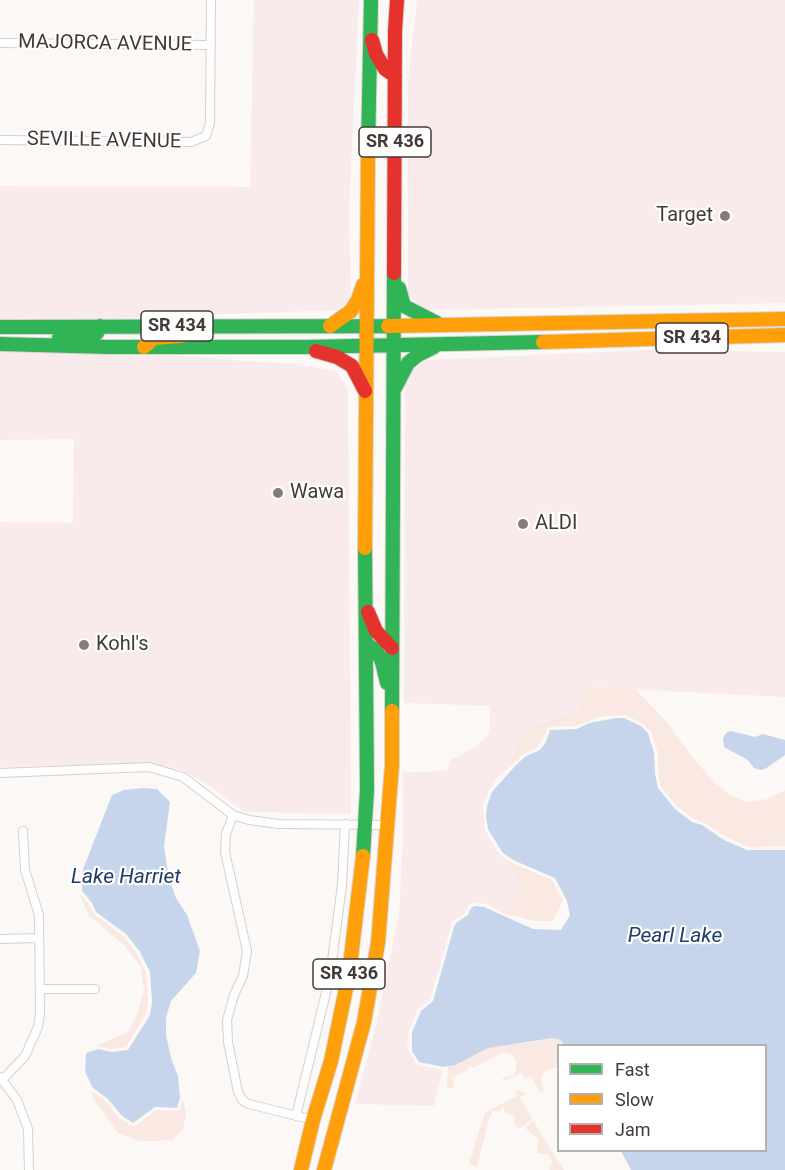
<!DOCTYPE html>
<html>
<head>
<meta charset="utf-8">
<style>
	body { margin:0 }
	#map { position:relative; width:785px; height:1170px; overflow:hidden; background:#fbf8f6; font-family:Roboto,sans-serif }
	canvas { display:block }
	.legend { position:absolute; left:557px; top:1044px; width:210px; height:108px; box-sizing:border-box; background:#fff; border:2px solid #b4b0ae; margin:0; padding:8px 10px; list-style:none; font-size:18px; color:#443a35 }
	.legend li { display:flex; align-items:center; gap:12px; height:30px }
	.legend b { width:30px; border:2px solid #b4b0ae }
</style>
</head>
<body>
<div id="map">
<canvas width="785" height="1170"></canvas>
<ul class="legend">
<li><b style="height:8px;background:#30b455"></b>Fast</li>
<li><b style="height:8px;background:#ff9f0a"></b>Slow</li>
<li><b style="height:8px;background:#e5322d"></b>Jam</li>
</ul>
</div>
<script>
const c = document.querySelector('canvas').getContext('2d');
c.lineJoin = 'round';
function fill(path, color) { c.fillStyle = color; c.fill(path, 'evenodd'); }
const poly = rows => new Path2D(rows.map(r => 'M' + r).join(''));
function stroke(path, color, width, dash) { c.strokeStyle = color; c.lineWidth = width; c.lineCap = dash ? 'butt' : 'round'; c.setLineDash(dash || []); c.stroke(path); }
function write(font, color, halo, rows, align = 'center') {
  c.font = font + ' Roboto,sans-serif'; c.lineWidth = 4.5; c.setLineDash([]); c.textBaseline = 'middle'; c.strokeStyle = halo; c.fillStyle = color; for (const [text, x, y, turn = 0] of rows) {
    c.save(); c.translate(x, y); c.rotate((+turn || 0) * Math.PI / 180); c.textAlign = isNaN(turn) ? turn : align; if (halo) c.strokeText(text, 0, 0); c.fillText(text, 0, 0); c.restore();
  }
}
fill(poly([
	[254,0,359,0,349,209,351,301,342,310,93,319,0,319,0,186,250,187],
	[417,0,785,0,785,303,425,310,408,295,408,82],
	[0,348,116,351,299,365,336,371,348,390,351,814,244,812,206,783,177,768,150,764,0,767,0,522,73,523,74,439,0,440],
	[645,350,785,352,785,697,589,687,579,709,562,717,536,724,528,731,508,768,498,777,489,790,483,805,485,830,497,851,512,868,517,883,518,893,504,914,486,904,474,902,468,906,465,913,453,921,430,1000,418,1009,409,1031,407,1047,416,1064,443,1070,434,1106,355,1104,376,1025,399,914,403,839,403,772,447,771,449,761,475,747,487,736,490,728,490,706,404,703,405,376,426,360]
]), '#f9ebeb');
fill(poly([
	[588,687,635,689,664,719,692,757,716,784,731,796,747,802,767,799,785,790,785,846,749,847,726,837,705,823,694,819,678,807,661,787,658,773,658,753,651,732,642,723,625,715,599,717,576,726,548,727,542,741,536,748,524,754,508,768,514,752,528,731,536,724,562,717,579,709],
	[502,856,512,863,552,880,563,900,553,921,536,921,504,914,518,893,517,883,512,868],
	[79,893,89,904,94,914,123,936,137,954,146,972,148,1002,146,1014,126,1047,112,1049,96,1046,128,1032,137,1014,144,990,141,967,124,945,89,916],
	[553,1038,562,1040,565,1045,558,1046,558,1068,553,1068,543,1073,541,1077,544,1091,540,1093,531,1076,525,1079,521,1073,503,1081,502,1079,515,1074,517,1063,511,1054,504,1052,473,1068,470,1066,469,1069,452,1078,455,1087,447,1089,448,1066,455,1065,478,1051,499,1045,526,1043],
	[91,1090,106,1101,119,1118,134,1127,156,1110,179,1111,183,1100,186,1112,183,1129,172,1140,154,1141,139,1141,118,1133,95,1102],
	[516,1090,522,1091,526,1094,520,1097,532,1119,519,1129,514,1124,515,1117,506,1113,503,1107,499,1111,493,1111,489,1119,477,1167,469,1164,485,1112,517,1096],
	[534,1120,539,1131,564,1170,549,1170,552,1161,549,1155,537,1153,538,1138,526,1129,528,1125]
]), '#f9e9e2');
fill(poly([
	[616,718,624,718,641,726,648,733,654,753,655,774,658,788,675,809,692,822,702,825,724,840,747,850,785,850,785,1170,631,1170,621,1151,766,1150,766,1046,565,1046,561,1040,553,1038,488,1048,455,1065,443,1067,419,1062,412,1051,412,1032,421,1011,433,1001,454,927,456,923,468,915,471,908,475,906,484,907,533,929,561,930,570,915,567,901,555,878,513,860,502,852,488,829,486,817,487,806,492,792,516,765,526,756,540,750,546,742,550,730,577,729,589,723],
	[731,731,755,737,763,734,785,740,785,755,765,769,761,770,754,768,748,760,724,747,723,738,727,732],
	[143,788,157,789,170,802,164,846,169,879,176,898,187,915,200,951,196,973,171,1001,166,1017,166,1035,171,1058,178,1076,180,1098,177,1108,155,1107,133,1123,122,1116,108,1099,93,1088,85,1072,86,1053,98,1049,112,1052,128,1050,150,1015,152,1002,150,972,140,952,126,934,96,912,92,903,82,891,82,872,112,795,124,790]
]), '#c6d5ec');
const street = poly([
	[0,43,210,45],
	[0,140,191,142,206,136,210,123,211,0],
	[0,773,149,767,183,777,233,815,249,820,279,824,388,825],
	[233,815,226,834,225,852,247,951,243,976,234,995,227,1020,228,1042,238,1092,243,1101,249,1104,313,1120],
	[0,939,39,938],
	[40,989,95,989],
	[0,1077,17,1100,28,1129,29,1170],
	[3,1079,25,1056,38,1027,40,1013,39,915,25,870,23,831],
	[296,1116,330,976,342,885,345,824]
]);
const fast = poly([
	[368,151,371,0],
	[399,288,404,306,437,323],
	[0,327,388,326],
	[59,337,90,336,97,333,100,326],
	[0,344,109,347,305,347,543,342],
	[395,388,408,363,418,355,434,347],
	[366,644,376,650,382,662,387,683],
	[392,711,394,273],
	[363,856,367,790,365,548]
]);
const slow = poly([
	[330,326,351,311,358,300,363,285],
	[388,326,785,319],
	[543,342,785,335],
	[144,347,154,338,181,336,200,330],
	[365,548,368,151],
	[301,1170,313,1120,331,1061,349,974,363,856],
	[324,1170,364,1022,378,943,392,765,392,711]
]);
const jam = poly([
	[372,40,376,54,385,69,395,76],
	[394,273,395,31,397,0],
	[316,351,337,357,352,366,365,391],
	[368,612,376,631,392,648]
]);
stroke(street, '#d6d0cd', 10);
stroke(fast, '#d8d5d3', 16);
stroke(slow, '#d8d5d3', 16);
stroke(jam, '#d8d5d3', 16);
stroke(street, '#fefefe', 8);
stroke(fast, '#30b455', 14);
stroke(slow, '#ff9f0a', 14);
stroke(jam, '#e5322d', 14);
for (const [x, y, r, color] of [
	[725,216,6,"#847c79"],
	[278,493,6,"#847c79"],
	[523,524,6,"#847c79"],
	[84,645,6,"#847c79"]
]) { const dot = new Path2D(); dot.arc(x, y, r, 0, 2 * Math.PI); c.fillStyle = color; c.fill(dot); stroke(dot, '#fff', 2); }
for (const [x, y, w] of [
	[395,142,72],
	[177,326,72],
	[692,338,72],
	[349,974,72]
]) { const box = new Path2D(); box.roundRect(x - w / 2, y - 15, w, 30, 4.5); c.fillStyle = '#fff'; c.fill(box); stroke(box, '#443a35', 1.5); }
write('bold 18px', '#443a35', null, [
	["SR 436",395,142],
	["SR 434",177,326],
	["SR 434",692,338],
	["SR 436",349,974]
]);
write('20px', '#443a35', '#fff', [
	["MAJORCA AVENUE",105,44,1],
	["SEVILLE AVENUE",104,141,1]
]);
write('20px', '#443a35', '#fff', [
	["Target",713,216,"right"],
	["Wawa",290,493],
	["ALDI",535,524],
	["Kohl's",96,645]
], 'left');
write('italic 21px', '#1f3d68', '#fff', [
	["Lake Harriet",126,878],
	["Pearl Lake",675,937]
]);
</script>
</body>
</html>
